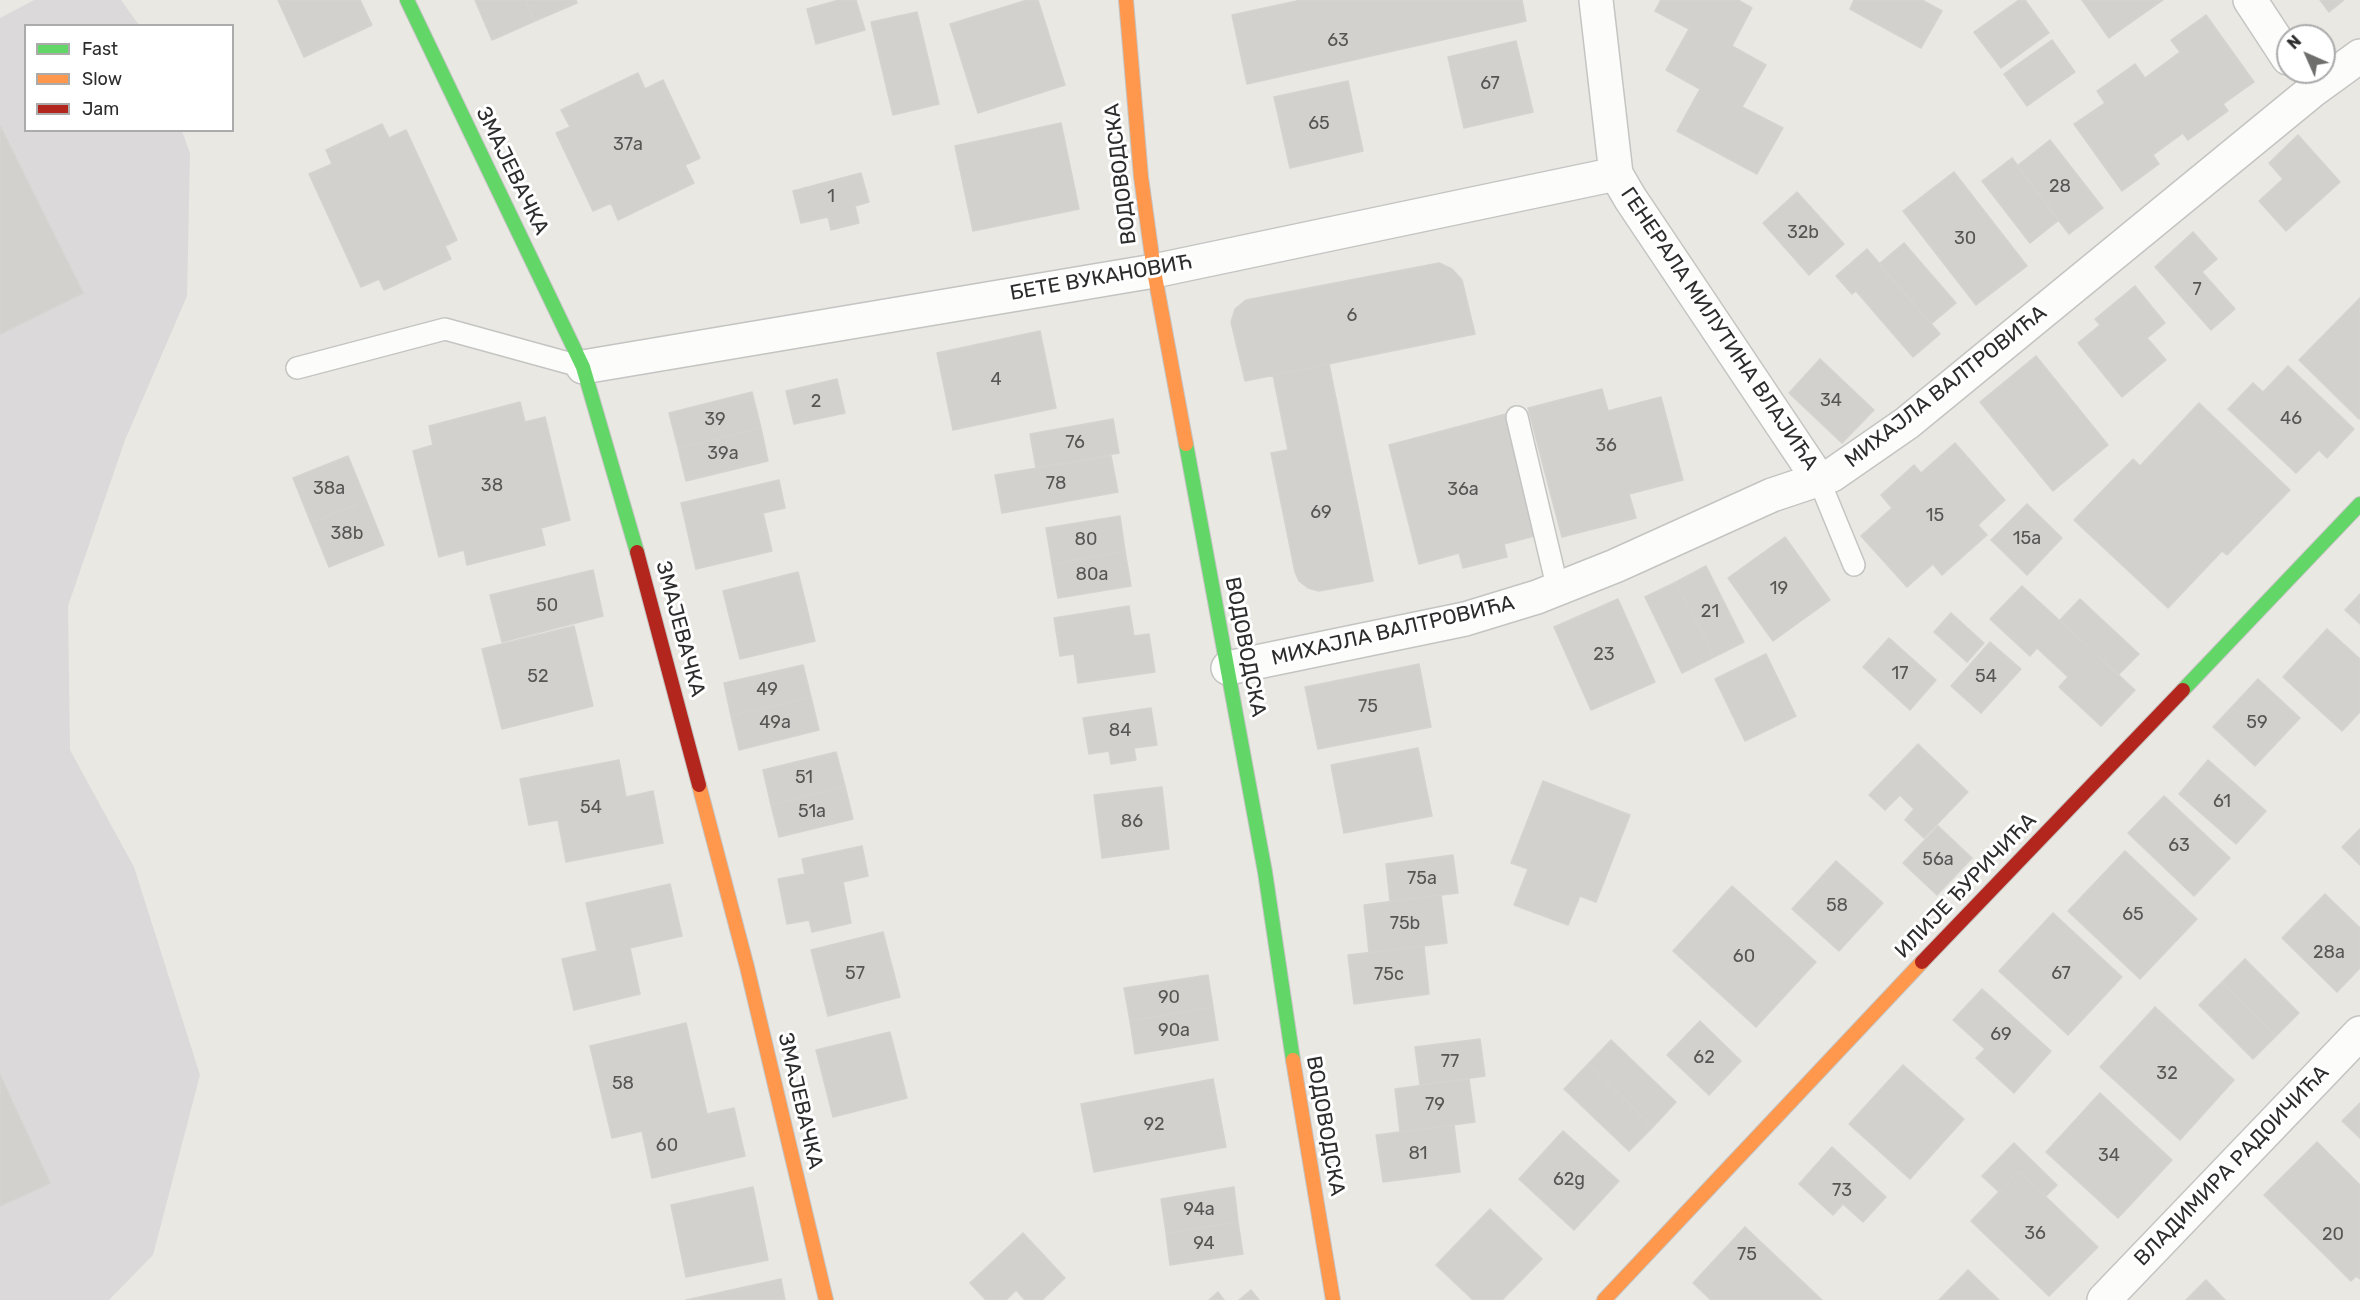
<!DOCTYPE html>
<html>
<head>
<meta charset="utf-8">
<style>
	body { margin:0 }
	#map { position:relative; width:2360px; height:1300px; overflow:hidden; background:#eae8e3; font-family:Rubik,sans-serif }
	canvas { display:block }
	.legend { position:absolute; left:24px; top:24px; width:210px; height:108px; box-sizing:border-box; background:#fff; border:2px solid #ababab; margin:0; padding:8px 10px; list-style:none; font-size:18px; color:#2c2c2c }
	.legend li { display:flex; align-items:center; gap:12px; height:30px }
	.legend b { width:30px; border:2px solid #ababab }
	.north { position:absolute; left:2276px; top:24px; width:60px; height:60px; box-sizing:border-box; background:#fff; border:2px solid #ababab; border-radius:50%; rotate:315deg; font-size:16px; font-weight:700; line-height:24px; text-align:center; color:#2c2c2c }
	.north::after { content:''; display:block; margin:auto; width:21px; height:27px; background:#6e6e6c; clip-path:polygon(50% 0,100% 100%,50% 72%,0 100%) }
</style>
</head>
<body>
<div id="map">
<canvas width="2360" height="1300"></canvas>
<ul class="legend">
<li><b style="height:8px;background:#63d668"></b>Fast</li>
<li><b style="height:8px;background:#ff974d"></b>Slow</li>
<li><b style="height:8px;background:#b3261e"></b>Jam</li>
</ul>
<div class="north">N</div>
</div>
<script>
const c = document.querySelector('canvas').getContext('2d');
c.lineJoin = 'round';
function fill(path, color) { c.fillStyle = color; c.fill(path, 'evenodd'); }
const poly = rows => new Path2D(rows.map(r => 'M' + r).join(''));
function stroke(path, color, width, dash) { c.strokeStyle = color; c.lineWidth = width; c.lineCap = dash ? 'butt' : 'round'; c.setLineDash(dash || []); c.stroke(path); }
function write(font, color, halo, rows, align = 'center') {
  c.font = font + ' Rubik,sans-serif'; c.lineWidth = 6; c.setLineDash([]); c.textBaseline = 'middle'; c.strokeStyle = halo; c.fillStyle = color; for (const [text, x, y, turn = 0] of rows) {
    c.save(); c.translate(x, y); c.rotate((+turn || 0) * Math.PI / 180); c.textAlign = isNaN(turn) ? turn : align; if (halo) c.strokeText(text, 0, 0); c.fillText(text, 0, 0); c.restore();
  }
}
fill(poly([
	[34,0,121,0,139,25,26,26,26,130,182,131,190,153,187,296,125,440,68,606,70,750,134,867,200,1075,153,1255,109,1300,0,1300,0,18]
]), '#dbd9da');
const building = poly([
	[278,0,360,0,372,25,304,57,278,0],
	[475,0,525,0,535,21,492,40,475,0],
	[525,0,576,0,577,3,535,21,525,0],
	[839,0,856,0,865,30,816,44,807,9,839,0],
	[1027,0,1038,0,1065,85,978,113,950,24,1027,0],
	[1301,0,1522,0,1526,21,1247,84,1232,15,1301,0],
	[1661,0,1738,0,1752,8,1732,46,1766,65,1742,107,1783,128,1757,174,1677,131,1700,89,1666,70,1689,29,1655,11,1661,0],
	[1854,0,1922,0,1942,11,1921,48,1850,9,1854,0],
	[2019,0,2025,0,2049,33,2001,68,1974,32,2019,0],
	[2082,0,2163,0,2109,38,2082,0],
	[2320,0,2344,0,2329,12,2320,0],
	[917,12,939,104,893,115,871,22,917,12],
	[2206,15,2254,82,2223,104,2228,111,2188,140,2183,133,2153,155,2159,164,2122,191,2074,124,2105,103,2097,91,2135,64,2145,78,2180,52,2171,40,2206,15],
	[2052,40,2075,72,2027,106,2004,74,2052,40],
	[1516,41,1533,112,1464,128,1448,57,1516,41],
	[638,73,645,89,663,80,700,158,685,165,694,183,618,220,611,203,593,211,556,133,570,127,561,110,638,73],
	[1348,81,1363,151,1290,168,1274,97,1348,81],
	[1061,123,1079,209,973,231,955,146,1061,123],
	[382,124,389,138,406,130,457,240,445,246,451,259,384,290,379,279,361,287,309,174,332,164,326,150,382,124],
	[0,126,83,293,0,334,0,126],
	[2298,135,2340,182,2286,231,2259,201,2283,179,2269,163,2298,135],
	[2050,140,2103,208,2069,234,2017,166,2050,140],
	[2012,158,2059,220,2030,243,1982,181,2012,158],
	[1954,172,2027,266,1976,305,1903,211,1954,172],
	[861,173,869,202,855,206,859,223,831,230,828,217,801,223,793,191,861,173],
	[1797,192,1844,244,1809,275,1763,223,1797,192],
	[2193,232,2217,259,2202,272,2235,309,2211,330,2155,267,2193,232],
	[1904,243,1956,303,1931,324,1879,264,1904,243],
	[1867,249,1940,334,1913,357,1856,291,1852,294,1836,276,1867,249],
	[1439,263,1452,269,1462,280,1475,334,1245,381,1231,322,1235,309,1246,300,1439,263],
	[2135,286,2165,323,2147,338,2166,360,2122,397,2078,343,2100,325,2095,319,2135,286],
	[2360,298,2360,418,2359,419,2299,360,2360,298],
	[1040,331,1056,408,953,430,937,353,1040,331],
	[2036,356,2108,445,2053,491,1980,402,2036,356],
	[1820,359,1874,410,1842,443,1789,393,1820,359],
	[1329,364,1373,581,1319,591,1308,588,1299,581,1295,572,1271,453,1288,450,1273,375,1329,364],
	[2288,366,2354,429,2327,458,2319,450,2296,473,2228,409,2253,383,2263,392,2288,366],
	[837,379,845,413,794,424,786,391,837,379],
	[1602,389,1608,411,1661,397,1683,480,1629,494,1636,518,1562,537,1528,408,1602,389],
	[752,392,761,428,678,448,669,413,752,392],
	[520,402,525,422,545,417,570,520,541,528,545,545,467,565,464,550,439,557,413,451,433,445,429,426,520,402],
	[2199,403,2290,490,2227,555,2222,551,2168,608,2074,520,2133,459,2140,466,2199,403],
	[1506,414,1538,535,1504,544,1507,557,1463,568,1459,553,1419,564,1389,445,1506,414],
	[1113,419,1119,453,1036,468,1030,434,1113,419],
	[761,428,768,461,686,481,678,448,761,428],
	[1955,443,2005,500,1978,525,1987,535,1942,575,1933,564,1907,587,1861,536,1892,508,1881,495,1914,465,1921,473,1955,443],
	[348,456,366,500,311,523,293,478,348,456],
	[1111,456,1118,492,1002,513,995,475,1111,456],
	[779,480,785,508,763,513,772,551,696,569,681,503,779,480],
	[366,500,384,545,329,567,311,523,366,500],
	[2027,504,2062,538,2027,575,1991,540,2027,504],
	[1120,516,1125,551,1052,564,1046,528,1120,516],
	[1785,537,1830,600,1773,641,1728,578,1785,537],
	[1125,551,1131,586,1058,598,1052,564,1125,551],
	[1706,566,1744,642,1714,657,1676,582,1706,566],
	[593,570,603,616,502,642,490,595,593,570],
	[798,572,815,641,740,659,723,591,798,572],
	[1676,582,1714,657,1682,673,1645,597,1676,582],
	[2022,586,2135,690,2101,726,2059,687,2068,677,2037,648,2030,656,1990,619,2022,586],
	[2360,594,2360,624,2345,610,2360,594],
	[1618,599,1655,682,1591,710,1554,627,1618,599],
	[2080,599,2139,654,2118,675,2060,620,2080,599],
	[1129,606,1134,636,1149,634,1155,672,1078,683,1074,654,1060,656,1054,618,1129,606],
	[1951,613,1984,643,1967,662,1934,632,1951,613],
	[574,626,593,706,502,729,482,649,574,626],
	[2327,629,2360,659,2360,712,2342,731,2283,677,2327,629],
	[1889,638,1936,680,1910,710,1863,667,1889,638],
	[1990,642,2021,669,1981,713,1951,686,1990,642],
	[1766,654,1796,716,1745,741,1715,679,1766,654],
	[1419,664,1431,727,1318,749,1305,687,1419,664],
	[803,665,811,697,731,716,724,683,803,665],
	[2258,679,2300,718,2255,766,2213,727,2258,679],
	[811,697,819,730,739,750,731,716,811,697],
	[1151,708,1157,745,1134,748,1136,760,1111,764,1109,751,1089,754,1083,718,1151,708],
	[1918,744,1968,792,1924,838,1905,820,1914,809,1900,795,1885,810,1869,795,1918,744],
	[1418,748,1432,816,1344,833,1331,765,1418,748],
	[836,752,845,786,771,805,763,770,836,752],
	[619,760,626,797,653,791,663,843,566,862,558,820,529,825,520,779,619,760],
	[2208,760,2266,811,2236,844,2179,794,2208,760],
	[1543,781,1630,815,1596,902,1580,896,1568,925,1514,905,1528,869,1511,863,1543,781],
	[845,786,853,819,779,837,771,805,845,786],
	[1162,787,1169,849,1102,858,1094,795,1162,787],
	[2164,796,2230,858,2194,896,2128,833,2164,796],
	[1938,826,1972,858,1937,895,1903,863,1938,826],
	[2360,829,2360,865,2342,847,2360,829],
	[862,846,868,876,843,882,851,923,812,932,809,920,787,924,778,879,805,874,802,859,862,846],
	[2125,851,2197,919,2140,979,2068,911,2125,851],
	[1453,855,1458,893,1390,901,1386,864,1453,855],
	[1836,861,1883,903,1839,951,1792,909,1836,861],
	[670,884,682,936,630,948,640,994,574,1010,562,959,597,951,586,903,670,884],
	[1732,886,1816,962,1756,1027,1673,951,1732,886],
	[2325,894,2360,928,2360,968,2337,992,2282,938,2325,894],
	[1441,895,1447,943,1369,953,1364,905,1441,895],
	[2053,913,2122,977,2068,1035,1999,971,2053,913],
	[883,932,900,997,828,1016,811,950,883,932],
	[1424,946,1429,994,1354,1004,1348,955,1424,946],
	[2245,959,2299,1013,2276,1036,2222,982,2245,959],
	[1208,975,1213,1007,1130,1021,1124,988,1208,975],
	[2222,982,2276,1036,2253,1059,2199,1005,2222,982],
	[1982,989,2051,1051,2014,1093,1976,1058,1985,1049,1953,1020,1982,989],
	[1213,1007,1218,1040,1135,1054,1130,1021,1213,1007],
	[2155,1007,2234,1080,2180,1140,2100,1067,2155,1007],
	[1700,1021,1741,1061,1709,1095,1667,1055,1700,1021],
	[686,1023,707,1114,734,1108,745,1156,652,1178,642,1131,612,1138,590,1046,686,1023],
	[890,1032,907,1098,833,1117,816,1050,890,1032],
	[1480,1039,1485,1076,1420,1085,1415,1047,1480,1039],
	[1611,1040,1676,1102,1653,1127,1588,1064,1611,1040],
	[1588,1064,1653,1127,1629,1151,1564,1089,1588,1064],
	[1903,1065,1964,1119,1910,1179,1849,1124,1903,1065],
	[0,1075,50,1183,0,1206,0,1075],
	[1213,1079,1226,1147,1094,1172,1081,1104,1213,1079],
	[1469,1079,1475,1122,1400,1132,1395,1089,1469,1079],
	[2100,1093,2172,1160,2118,1218,2046,1152,2100,1093],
	[2360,1103,2360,1138,2342,1121,2360,1103],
	[1454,1125,1460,1172,1383,1182,1376,1135,1454,1125],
	[1563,1131,1619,1181,1574,1230,1519,1179,1563,1131],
	[2317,1142,2360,1185,2360,1279,2356,1276,2351,1281,2264,1195,2317,1142],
	[2014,1143,2057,1185,2046,1196,2019,1171,1999,1192,1982,1176,2014,1143],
	[1832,1147,1886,1197,1863,1222,1843,1204,1833,1215,1799,1184,1832,1147],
	[2019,1171,2098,1247,2049,1296,1971,1221,2019,1171],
	[753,1187,768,1260,686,1277,671,1205,753,1187],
	[1234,1187,1238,1222,1166,1233,1161,1199,1234,1187],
	[1490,1209,1542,1259,1502,1300,1473,1300,1436,1265,1490,1209],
	[1238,1222,1243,1254,1170,1265,1166,1233,1238,1222],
	[1745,1227,1822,1300,1711,1300,1693,1283,1745,1227],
	[1023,1233,1065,1278,1042,1300,1025,1300,1016,1290,1006,1300,986,1300,970,1283,1023,1233],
	[1968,1270,1999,1300,1939,1300,1968,1270],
	[781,1279,785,1300,686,1300,781,1279],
	[2206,1280,2225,1300,2186,1300,2206,1280],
	[1251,1290,1259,1300,1239,1300,1251,1290],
	[1218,1292,1224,1300,1209,1300,1218,1292]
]);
fill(building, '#d3d1ce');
stroke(building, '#d5d3cf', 1.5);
const lane = poly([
	[297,368,445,329,583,367],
	[1517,417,1558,590],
	[1819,480,1854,565]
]);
const street = poly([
	[1596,0,1616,174,1630,198,1819,480],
	[2250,0,2288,58],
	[583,367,1154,271,1616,174],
	[1228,668,1465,619,1537,597,1615,566,1772,495,1832,475,1907,423,2312,91,2360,56],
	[2104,1300,2360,1033]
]);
const fast = poly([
	[407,0,583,367,637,552],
	[1186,444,1265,872,1293,1060],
	[2183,690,2360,504]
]);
const slow = poly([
	[1126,0,1141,177,1154,271,1186,444],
	[699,785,747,967,826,1300],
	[1293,1060,1333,1300],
	[1604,1300,1922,962]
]);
const jam = poly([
	[637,552,699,785],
	[1922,962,2183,690]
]);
stroke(lane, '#c4c4c3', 24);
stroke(street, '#c4c4c3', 36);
stroke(fast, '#c4c4c3', 16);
stroke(slow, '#c4c4c3', 16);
stroke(jam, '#c4c4c3', 16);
stroke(lane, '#fcfcfb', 21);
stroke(street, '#fcfcfb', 33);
stroke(fast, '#63d668', 14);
stroke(slow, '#ff974d', 14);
stroke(jam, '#b3261e', 14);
write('18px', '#565655', null, [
	["63",1338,41],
	["67",1490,84],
	["65",1319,124],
	["37a",628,145],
	["28",2060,187],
	["1",831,197],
	["32b",1803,233],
	["30",1965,239],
	["7",2197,290],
	["6",1352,316],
	["4",996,380],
	["34",1831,401],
	["2",816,402],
	["46",2291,419],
	["39",715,420],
	["76",1075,443],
	["36",1606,446],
	["39a",723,454],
	["78",1056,484],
	["38",492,486],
	["38a",329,489],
	["36a",1463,490],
	["69",1321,513],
	["15",1935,516],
	["38b",347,534],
	["15a",2027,539],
	["80",1086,540],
	["80a",1092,575],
	["19",1779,589],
	["50",547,606],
	["21",1710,612],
	["23",1604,655],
	["17",1900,674],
	["52",538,677],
	["54",1986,677],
	["49",767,690],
	["75",1368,707],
	["49a",775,723],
	["59",2257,723],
	["84",1120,731],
	["51",804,778],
	["61",2222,802],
	["54",591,808],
	["51a",812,812],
	["86",1132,822],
	["63",2179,846],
	["56a",1938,860],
	["75a",1422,879],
	["58",1837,906],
	["65",2133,915],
	["75b",1405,924],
	["28a",2329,953],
	["60",1744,957],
	["57",855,974],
	["67",2061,974],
	["75c",1389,975],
	["90",1169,998],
	["90a",1174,1031],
	["69",2001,1035],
	["62",1704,1058],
	["77",1450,1062],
	["32",2167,1074],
	["58",623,1084],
	["79",1435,1105],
	["92",1154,1125],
	["60",667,1146],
	["81",1418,1154],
	["34",2109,1156],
	["62g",1569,1180],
	["73",1842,1191],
	["94a",1199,1210],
	["36",2035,1234],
	["20",2333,1235],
	["94",1204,1244],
	["75",1747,1255]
]);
write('21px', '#2c2c2c', '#fff', [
	["ЗМАЈЕВАЧКА",512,171,64],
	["ВОДОВОДСКА",1121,174,-97],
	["БЕТЕ ВУКАНОВИЋ",1101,278,-10],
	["ГЕНЕРАЛА МИЛУТИНА ВЛАЈИЋА",1719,329,56],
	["МИХАЈЛА ВАЛТРОВИЋА",1946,387,-38],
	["ЗМАЈЕВАЧКА",680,629,75],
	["МИХАЈЛА ВАЛТРОВИЋА",1393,631,-13],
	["ВОДОВОДСКА",1245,647,79],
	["ИЛИЈЕ ЂУРИЧИЋА",1966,886,-46],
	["ЗМАЈЕВАЧКА",800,1101,77],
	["ВОДОВОДСКА",1325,1126,80],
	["ВЛАДИМИРА РАДОИЧИЋА",2232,1166,-46]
]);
</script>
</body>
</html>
